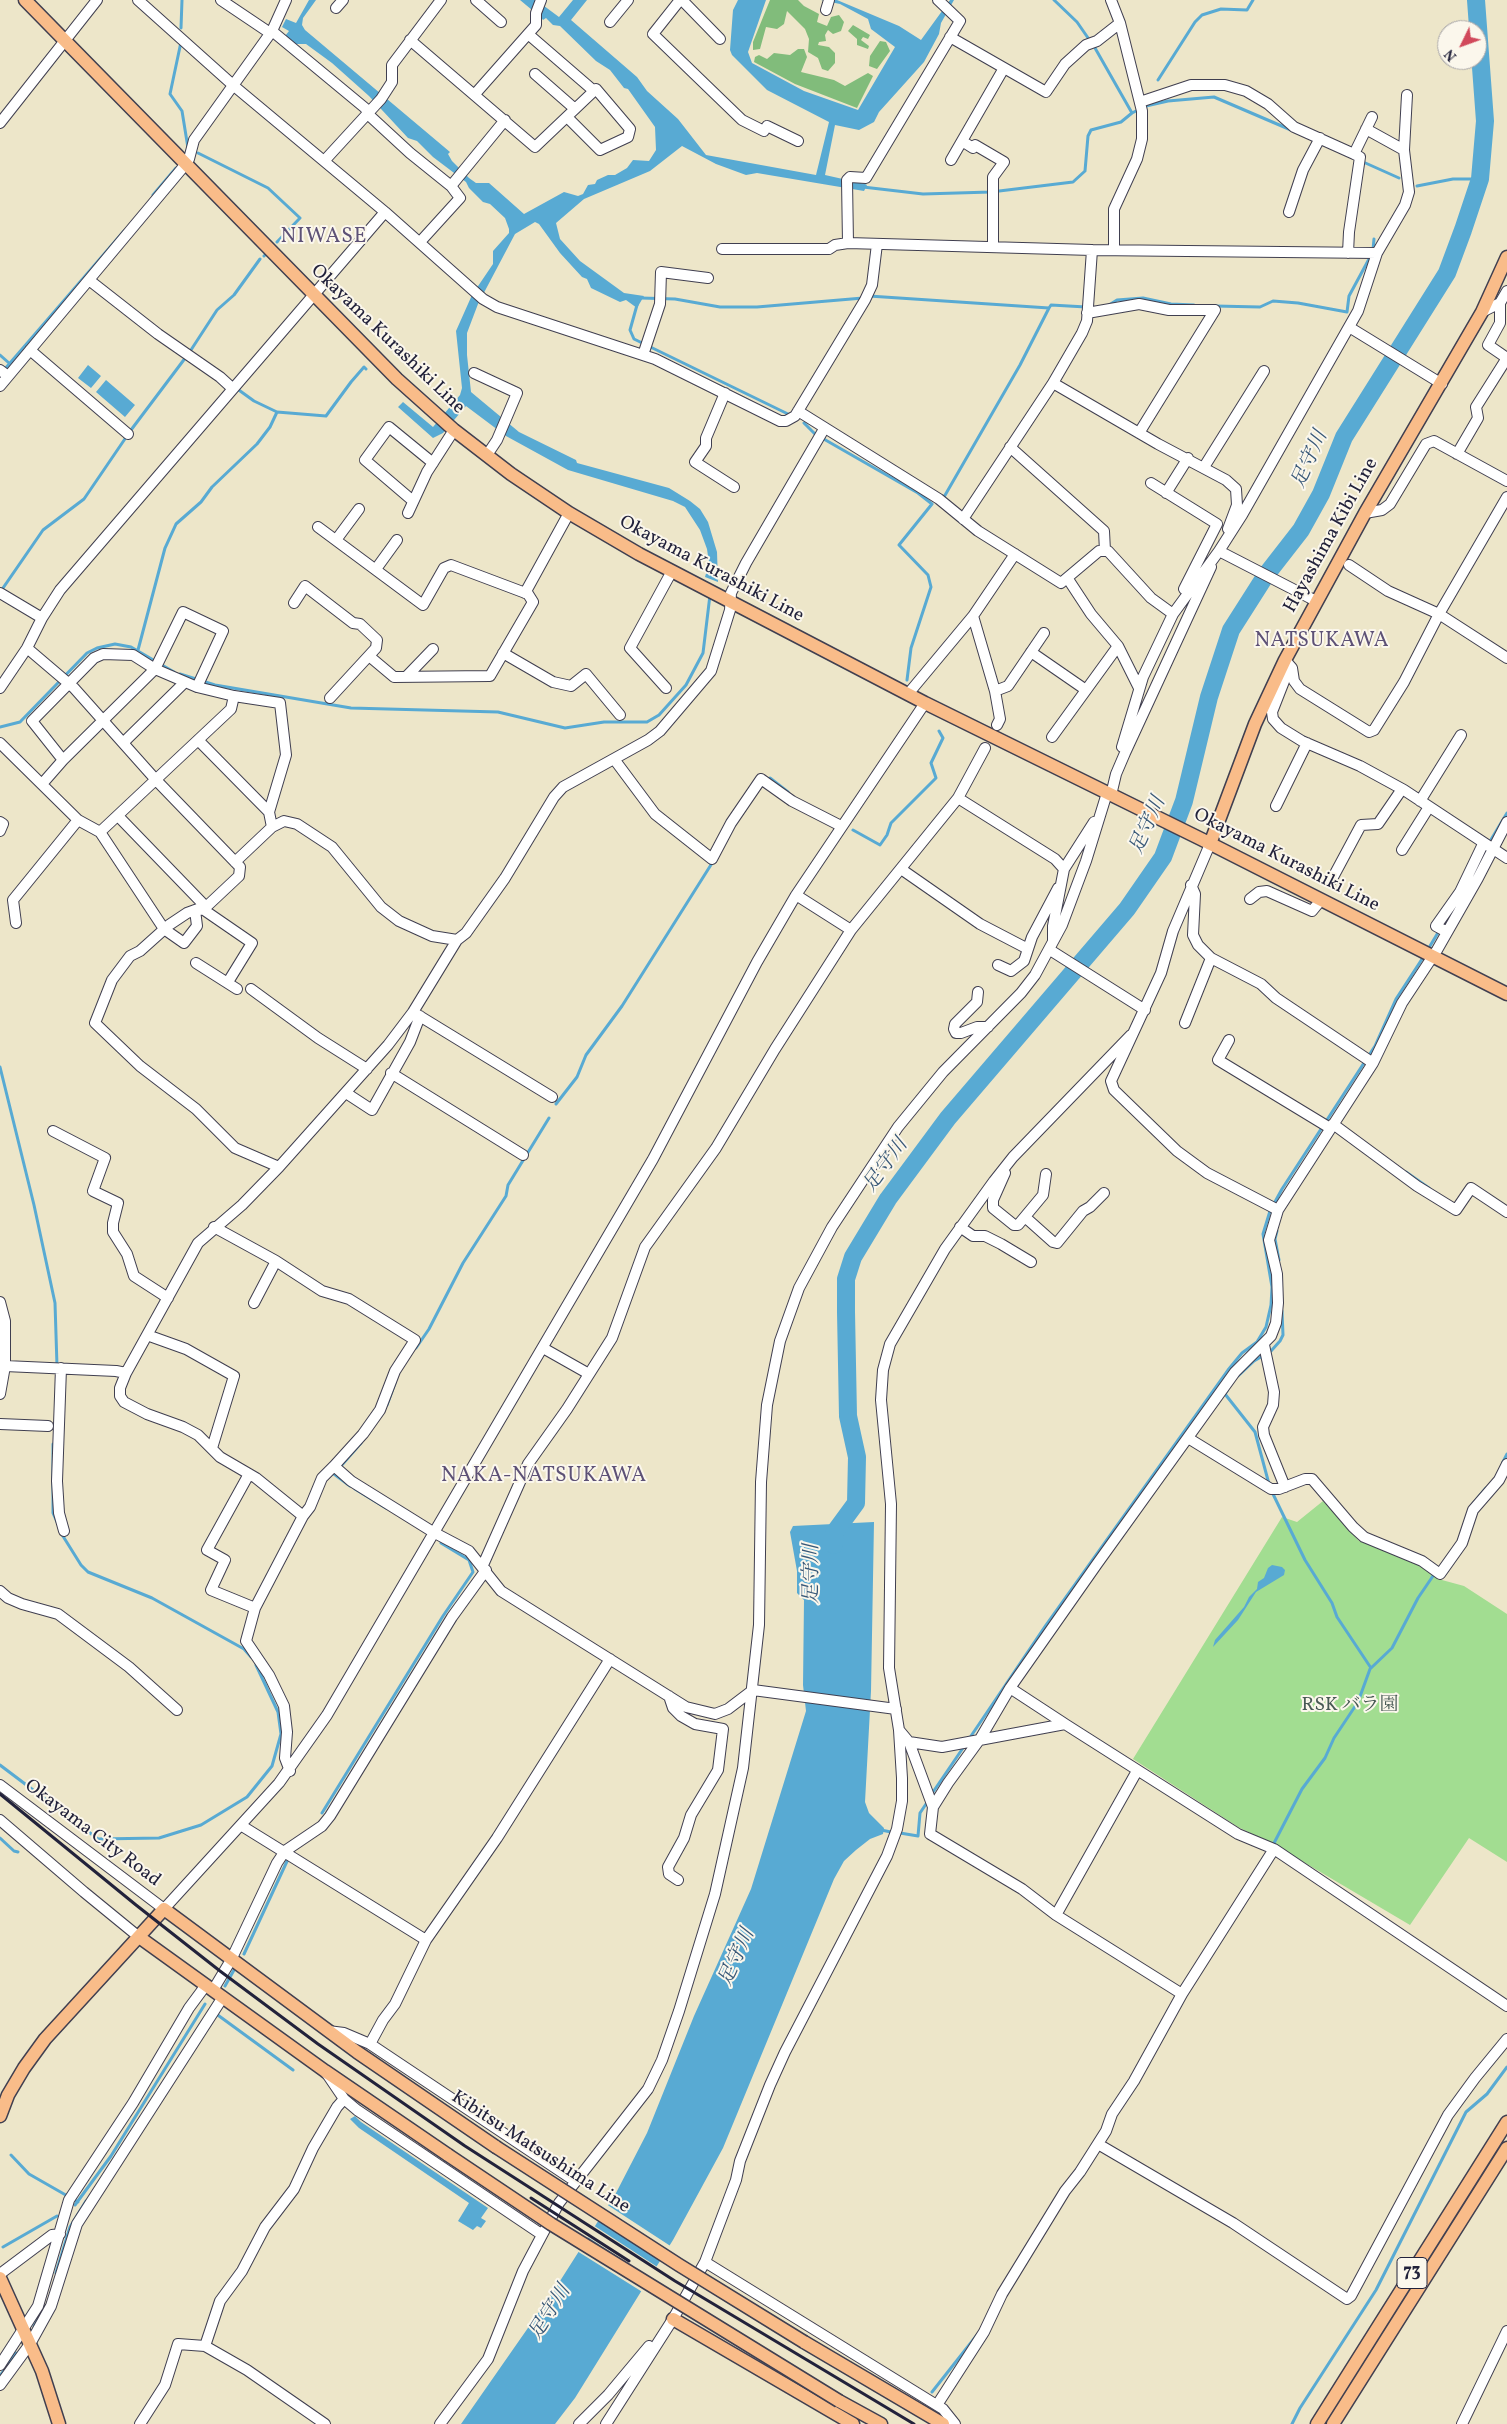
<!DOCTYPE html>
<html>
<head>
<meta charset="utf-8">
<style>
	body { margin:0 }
	#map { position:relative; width:1507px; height:2424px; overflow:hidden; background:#ede6c9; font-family:Vollkorn,serif }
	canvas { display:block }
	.north { position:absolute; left:1437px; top:20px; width:50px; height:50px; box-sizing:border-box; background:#fbf7ec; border:1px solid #a4a2a5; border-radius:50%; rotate:228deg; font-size:14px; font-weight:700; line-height:20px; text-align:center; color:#22223b }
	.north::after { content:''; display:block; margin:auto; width:18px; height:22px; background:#d1495b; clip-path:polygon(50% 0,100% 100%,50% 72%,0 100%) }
</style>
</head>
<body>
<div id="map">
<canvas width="1507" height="2424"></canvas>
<div class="north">N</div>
</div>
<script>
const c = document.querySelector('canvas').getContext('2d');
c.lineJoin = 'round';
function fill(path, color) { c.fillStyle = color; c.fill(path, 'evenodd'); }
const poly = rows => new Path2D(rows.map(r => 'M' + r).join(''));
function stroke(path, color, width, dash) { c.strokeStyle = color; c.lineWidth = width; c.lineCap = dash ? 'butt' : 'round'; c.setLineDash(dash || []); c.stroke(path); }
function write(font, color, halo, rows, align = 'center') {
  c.font = font + ' Vollkorn,"Noto Serif JP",serif'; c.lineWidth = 4; c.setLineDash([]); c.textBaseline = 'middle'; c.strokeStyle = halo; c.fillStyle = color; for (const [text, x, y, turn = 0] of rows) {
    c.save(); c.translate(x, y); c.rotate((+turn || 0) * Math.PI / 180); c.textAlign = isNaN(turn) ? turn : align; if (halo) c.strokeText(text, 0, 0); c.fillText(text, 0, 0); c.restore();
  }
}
fill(poly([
	[1323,1501,1359,1541,1420,1565,1442,1580,1464,1586,1507,1614,1507,1862,1469,1838,1410,1925,1273,1844,1238,1827,1133,1759,1282,1517,1297,1522]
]), '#a2dd91');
fill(poly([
	[770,0,798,0,804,6,819,14,817,22,827,26,831,17,839,15,844,22,841,31,833,34,828,30,825,35,826,41,819,42,818,45,829,47,835,53,835,63,828,71,822,69,818,58,808,52,809,39,805,29,787,11,784,24,777,29,766,27,760,49,753,50,753,42],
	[853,25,870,35,868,39,863,37,861,40,869,46,868,49,857,45,857,39,848,31],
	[880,41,886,42,890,51,877,69,869,66,870,56],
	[798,49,804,49,807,57,801,72,834,80,845,86,868,73,873,76,857,108,795,84,754,62,755,57,759,55,767,59,774,53,790,55]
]), '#81bc7b');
fill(poly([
	[309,0,316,0,303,18,302,25,305,30,450,152,448,154,452,161,469,178,476,183,489,183,524,214,564,192,578,196,583,194,588,185,595,184,597,180,608,175,615,175,627,168,633,160,649,161,656,150,655,127,628,89,624,88,610,70,596,61,560,26,553,25,546,18,543,20,535,9,532,10,520,0,536,0,559,17,573,0,587,0,571,20,637,77,647,91,678,119,706,155,816,175,829,122,767,90,732,55,730,50,733,10,738,0,766,0,748,52,752,63,804,91,858,110,895,47,871,29,868,19,840,4,821,0,837,0,899,26,921,40,950,0,954,0,941,23,939,34,924,62,879,112,874,122,859,130,835,125,825,175,865,184,867,185,864,191,757,173,746,175,716,164,682,146,650,171,584,199,556,223,560,239,580,261,624,293,644,296,637,308,626,300,620,302,591,288,587,279,582,277,560,253,539,224,535,222,515,234,478,304,467,333,467,355,471,392,519,432,576,460,577,463,669,488,690,501,700,509,708,522,717,552,718,582,705,577,709,563,707,549,700,530,685,507,673,501,568,470,506,436,466,406,443,433,433,438,398,407,403,402,433,427,460,395,462,388,456,331,472,295,493,264,493,251,509,233,509,229,505,218,490,204,483,202,469,188,466,182,433,157,417,141,408,138,369,96,332,63,306,44,294,44,285,36,289,31,282,27,286,19,296,23],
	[88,365,101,376,91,388,78,378],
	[106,380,135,405,125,417,96,392],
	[874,1522,871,1691,865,1802,869,1813,884,1828,883,1834,870,1839,856,1850,844,1861,834,1879,723,2148,673,2240,575,2398,555,2424,461,2424,553,2292,616,2193,647,2133,694,2016,751,1889,806,1711,803,1685,804,1600,797,1593,797,1571,790,1532,793,1526],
	[1272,1565,1282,1567,1285,1570,1284,1575,1256,1592,1238,1620,1213,1647,1215,1640,1244,1607,1249,1597,1257,1589,1258,1582,1264,1578,1268,1568],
	[355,2116,361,2122,488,2208,481,2218,486,2221,481,2228,477,2226,473,2230,458,2221,469,2203,359,2128,350,2119]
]), '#58aad3');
fill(poly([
	[606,2204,672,2247,663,2261,597,2219],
	[593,2225,659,2268,652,2279,586,2236],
	[584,2238,651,2281,644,2293,577,2251]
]), '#ede6c9');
stroke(poly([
	[1054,0,1077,22,1095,48,1132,113],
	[181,28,182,0],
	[181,42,170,94,182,111,188,148],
	[1158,80,1195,22,1202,15,1221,9,1247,10,1253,0],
	[198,153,268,188,300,218,277,242],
	[1361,161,1399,178],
	[1417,186,1453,179,1480,179],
	[863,187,923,194,991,192,1073,182,1085,171,1088,136,1091,130,1121,122,1132,113,1146,106,1168,101,1214,97,1291,130],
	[153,195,176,168],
	[1373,250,1374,239],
	[264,256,265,255],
	[869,296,1049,308,1051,305,1086,307],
	[641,298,675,299,720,307,757,307,863,298],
	[637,305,630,330,634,339,788,414],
	[1109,305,1117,300,1143,298,1171,304,1194,305],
	[1215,306,1260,307,1273,301,1298,303,1347,312,1349,296,1369,259],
	[0,355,9,363],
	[4,370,124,231],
	[236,388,254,401,277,412],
	[804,423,815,434,918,493,932,504,899,545,928,575,931,587,911,648,907,680],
	[944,497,1020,365,1049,308],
	[1,591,43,530,84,499,131,430,189,353,217,310,234,295,260,259],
	[138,650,165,548,176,524,201,502,212,487,257,444,270,427,277,412,326,416,351,382,364,367,366,369],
	[180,674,215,685,351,708,498,712,565,728,604,722,647,722,659,715,686,685,703,653,710,595],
	[0,727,20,722,87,653,97,648,115,644,131,647,174,672],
	[767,780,770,778,788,792],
	[853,830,880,845,887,835,891,823,936,778,931,763,943,738,939,731],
	[1489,843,1507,813],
	[1427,951,1439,931],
	[0,1067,34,1205,55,1303,57,1366],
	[556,1104,577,1077,586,1055,622,1006,714,860],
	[1406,1172,1429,1188],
	[1277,1231,1275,1239,1279,1260],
	[416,1348,429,1329,463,1263,506,1196,508,1185,549,1118],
	[1238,1376,1254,1361,1271,1351,1280,1341,1283,1335,1282,1311],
	[1227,1391,1225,1394,1255,1432,1269,1484],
	[387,1405,395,1383],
	[53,1444,53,1513,57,1522],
	[1503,1462,1507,1454],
	[350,1486,334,1474,361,1443],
	[355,1489,386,1508],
	[1273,1494,1305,1560,1332,1603,1337,1617,1371,1668],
	[1471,1506,1486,1488],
	[61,1533,81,1565,88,1572,152,1598,244,1649,251,1657],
	[969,1739,1046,1625,1228,1370,1242,1353,1257,1342,1266,1327,1271,1305,1272,1287,1263,1234,1270,1211,1282,1189,1375,1046,1396,999,1424,956],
	[0,1765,98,1839,159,1838,201,1825,247,1797,272,1766,281,1734,278,1712,256,1665],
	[931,1795,965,1745],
	[322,1813,443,1616,473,1572,469,1560,441,1543],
	[881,1830,891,1832],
	[900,1833,918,1836,920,1813,928,1801],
	[0,1838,14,1851,18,1852],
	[1272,1847,1302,1789,1325,1758,1334,1738,1358,1702,1370,1669,1392,1648,1418,1598,1435,1573],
	[244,1954,289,1857],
	[225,1986,234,1970],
	[215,2013,293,2070],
	[11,2155,29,2174,78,2202],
	[75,2205,111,2156,205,2004],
	[3,2247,57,2216],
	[56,2273,70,2227,86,2201],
	[34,2326,39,2318],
	[0,2376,16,2353],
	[932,2392,977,2335],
	[1292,2424,1300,2408,1376,2290,1466,2112,1487,2094,1507,2067]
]), '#58aad3', 3);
stroke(poly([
	[834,1545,834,1533,856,1503,857,1457,848,1416,846,1312,846,1279,853,1257,888,1199,948,1118,1127,909,1163,857,1184,801,1209,697,1231,630,1266,575,1301,530,1321,494,1344,437,1447,273,1463,230,1480,179,1485,121,1476,0]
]), '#58aad3', 18);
const minor = poly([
	[138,0,234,86,385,212,483,299,497,307,655,359,780,421,786,421,795,416,865,300,872,285,877,244],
	[221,0,270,33],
	[476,0,501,22],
	[680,0,653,34,742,120,764,131,767,126,798,141],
	[682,0,720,39],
	[1111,0,1120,23,1142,111,1142,139,1137,159,1114,209,1114,249],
	[336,8,343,0],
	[826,10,829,0],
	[610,22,628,0],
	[272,31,365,108,371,117,410,153,451,186],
	[528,34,594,91],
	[950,37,1046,92,1065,64,1086,45,1097,41,1120,23],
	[410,40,535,147,596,89,630,129,628,137,600,150,567,117],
	[535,74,575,109],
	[475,94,536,25,536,13,541,0],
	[1140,102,1191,85,1225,85,1246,91,1268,104,1294,127,1354,154],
	[0,123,97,0],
	[1366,129,1404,150],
	[962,141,973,148,975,145,1004,162,993,177,993,246],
	[325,160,381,99,392,82,392,65,441,0],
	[951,160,1004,68],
	[1289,212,1303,170,1320,138],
	[420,242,460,198,451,186,505,120],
	[722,249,829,249,835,245,848,243],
	[1348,253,1349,232,1360,157,1354,154,1372,117],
	[1377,253,1405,205,1409,192,1404,150,1407,95],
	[89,280,158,334,220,377,232,388],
	[1500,303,1500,323,1488,345,1507,358],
	[1482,312,1500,303,1507,291],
	[1087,313,1139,304,1169,310,1215,310],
	[1349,327,1442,384],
	[30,350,128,434],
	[643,355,660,304,661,272,708,278],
	[0,370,8,376],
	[474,373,517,393,497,440,487,455],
	[1053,383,1158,444,1226,480,1236,489,1237,505,1228,529],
	[0,386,185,165,189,159,194,140,272,31,286,0],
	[725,393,706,438,706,446,695,462,734,487],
	[798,411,939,499,978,531,1061,583,1099,551,1108,551,1151,598,1173,614,1219,551,1242,515,1358,311,1377,253,1092,250,848,243,847,180,850,177,866,178,960,21,938,0],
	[1139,433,1215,310],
	[1010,447,1104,531,1105,551],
	[1457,454,1478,418,1476,407,1507,358],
	[1204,467,1264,371],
	[1151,483,1217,524,1184,589],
	[1166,493,1188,458],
	[413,501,365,460,389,427,433,463],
	[408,513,427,472,454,430],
	[1365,513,1382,510,1390,504,1426,444,1434,441,1507,481],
	[963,519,1053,383,1082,333,1087,321,1092,250],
	[318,527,423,605,444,568,451,565,528,594,533,602,490,676,394,677,369,656],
	[336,540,359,509],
	[1219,551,1316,601],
	[1349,565,1388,591,1439,614,1507,658],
	[376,569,397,540],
	[1068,579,1091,614,1118,646,1139,688],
	[0,593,42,618],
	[525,593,569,513],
	[294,603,305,586,353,623,360,624,377,640,376,648,330,698],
	[27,648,74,688,156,780,240,867,239,876,206,907,118,816],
	[1031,652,1086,690],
	[503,653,553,682,571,686,586,674,620,715],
	[1285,660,1292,668,1294,681,1300,689,1369,732,1374,730,1404,682,1439,614,1507,497],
	[1290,666,1272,712,1273,719,1281,728,1302,741,1360,766,1404,790,1507,858],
	[406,677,433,649],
	[0,688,27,648,42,618,60,590,385,212],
	[666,688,630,648,672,571],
	[995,691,1008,686,1044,633],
	[908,694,973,616],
	[997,725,1000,719,995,691,973,616,1015,554],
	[1052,737,1118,646],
	[198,740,269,812],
	[0,743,78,820,100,832,231,709,234,696],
	[123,743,185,682],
	[1122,747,1143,677,1173,614],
	[614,759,655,814,712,859,731,823,761,779,792,801,841,826],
	[63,760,32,721,94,658,103,654,133,655,155,669,197,687,234,696,280,703,286,755,269,812,272,827],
	[42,784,63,760,155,669,183,612,223,631,197,687],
	[1111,795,1116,774,1125,753,1211,567],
	[958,798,1055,859,1064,869],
	[1420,801,1461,735],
	[1276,806,1307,743],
	[0,822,3,824,0,831],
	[100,832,164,929,184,943,197,926,195,910],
	[1210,844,1173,931,1161,973,1111,1081,1114,1090,1177,1151,1207,1173,1278,1210],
	[1402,850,1429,807],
	[235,862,272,827,284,821,297,824,332,847,381,907,399,921,432,936,457,940],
	[901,869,980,924,1028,949],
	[1331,881,1361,825,1378,824,1402,789],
	[1191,885,1195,894,1193,935,1198,945,1211,958,1261,984,1276,998,1373,1063],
	[796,895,851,930],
	[1250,899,1259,892,1267,891,1312,911,1321,900],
	[206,907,204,910,198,909,187,913,169,925,140,951,130,956,112,980,95,1023,140,1066,196,1109,235,1148,279,1167],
	[204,910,252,943,228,982],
	[16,923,13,900,78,820],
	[1447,932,1436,926,1460,892,1483,844],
	[1053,941,1053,926,1064,869,1094,822],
	[1050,950,1145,1010],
	[196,963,237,989],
	[998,965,1011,971,1024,961,1032,937,1058,888],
	[251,989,318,1038,367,1069],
	[978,992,977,1002,955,1024,954,1029,956,1033,961,1033,977,1027,988,1027],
	[413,1012,552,1097],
	[1185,1023,1211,958],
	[1229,1040,1218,1060,1330,1128],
	[391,1073,523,1155],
	[346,1093,372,1110,410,1042,420,1016],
	[1333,1124,1417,1186,1456,1210,1471,1188,1507,1212],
	[53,1131,105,1158,93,1191,118,1203,113,1223,113,1232,127,1254,134,1276,168,1298],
	[1005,1173,993,1200,993,1208,1014,1225,1018,1225,1043,1195,1046,1174],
	[1025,1217,1053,1242,1057,1243,1083,1211,1090,1207,1104,1193],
	[214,1227,276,1261,322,1291,349,1299,415,1340,395,1371,380,1410,363,1434,334,1466],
	[960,1227,973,1236,985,1236,1001,1244,1031,1262],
	[0,1302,5,1321,5,1366,0,1394],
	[254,1303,276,1261],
	[147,1335,186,1349,234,1376,212,1448],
	[1264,1345,1274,1392,1273,1405,1263,1427,1264,1435,1285,1487],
	[543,1348,589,1374],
	[5,1366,116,1371,126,1373],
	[61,1368,57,1481,59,1513,64,1531],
	[0,1424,48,1426],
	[1188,1438,1271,1489,1279,1489,1305,1479,1312,1479,1353,1527,1364,1537,1422,1561,1440,1574,1462,1543,1473,1510,1499,1480,1507,1464],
	[249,1474,207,1550,225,1560,211,1590,255,1608],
	[303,1516,256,1478,220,1457,198,1435,183,1427,147,1414,124,1402,120,1396,120,1388,126,1373,198,1243,242,1205,279,1167,388,1045,413,1012,457,940,466,933,505,878,554,797,563,787,648,740,660,731,711,671,730,610,731,593,746,563,824,429],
	[483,1565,528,1464,567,1409,612,1338,645,1247,716,1148,775,1049,851,930,958,798,985,748],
	[0,1591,8,1598,22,1604,58,1614,129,1667,177,1710],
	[1010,1688,1065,1724],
	[669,1696,673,1708,681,1716,695,1724,723,1729,718,1770,691,1815,684,1838,668,1867,669,1874,678,1880],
	[899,1730,909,1742,942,1747,1065,1724,1238,1834,1274,1849,1507,2006],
	[909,1742,933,1807,930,1834,1022,1889,1056,1915,1182,1994,1274,1849],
	[290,1771,285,1758,287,1732,284,1706,269,1675,246,1641,255,1608,303,1516,310,1507,322,1478,334,1466,351,1481,433,1532,469,1551,501,1591,686,1707,715,1714,728,1709,753,1690,896,1709],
	[0,1785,164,1909,279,1783,327,1715,653,1159,757,962,796,895,925,703],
	[933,1807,948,1783,980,1739,1010,1688,1097,1564,1235,1372,1271,1336,1276,1323,1278,1303,1277,1274,1269,1240,1278,1210,1373,1063,1402,1003,1437,950,1478,878,1507,822],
	[0,1820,84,1892,139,1937],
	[242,1826,426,1940,497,1838,610,1659],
	[1056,1915,1137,1771],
	[213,1990,231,1960,277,1863,285,1851,322,1826,330,1816,452,1617,486,1570],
	[328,2031,344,2033,370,2044,575,2181],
	[370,2044,383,2020,395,2004,426,1940],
	[327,2074,344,2099,357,2110,541,2234],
	[1098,2144,1233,2223,1347,2299,1351,2296,1448,2115,1475,2078,1507,2039],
	[705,2262,943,2409,955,2424],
	[0,2274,52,2235,60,2234],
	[205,2346,247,2370,325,2424],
	[0,2365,38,2306,69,2200,133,2103,189,2008,206,1985],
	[0,2385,30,2344,51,2306,77,2224,223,1997],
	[937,2405,984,2332,1002,2294,1065,2191,1080,2172,1106,2131,1112,2114,1134,2081,1182,1994],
	[140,2424,165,2385,178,2344,205,2346,220,2301,242,2271,265,2227,294,2189,313,2148,337,2107,344,2099],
	[440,2424,488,2359,523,2271,559,2203,648,2089,662,2060,679,2011,715,1894,743,1768,759,1625,761,1482,767,1405,780,1341,799,1288,832,1227,898,1127,943,1072,1021,993,1035,975,1062,925,1086,861,1107,793],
	[579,2424,608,2395,649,2346],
	[606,2424,673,2319,705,2262,736,2180,740,2161,770,2085,785,2052,887,1856,897,1829,902,1801,902,1778,899,1730,889,1668,891,1504,881,1400,883,1370,890,1344,945,1249,994,1181,1013,1157,1131,1035],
	[1462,2424,1507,2331]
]);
const major = poly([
	[25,0,397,379,454,430,511,474,569,513,639,554,925,703,1203,840,1507,994],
	[1210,844,1255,724,1285,660,1365,513,1482,312,1507,257],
	[139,1937,325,2071,448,2155],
	[0,2116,8,2095,24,2068,45,2039,164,1909,357,2052,496,2147],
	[0,2278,42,2371,59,2424],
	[673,2319,853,2424],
	[804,2342,943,2424],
	[839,2401,881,2424],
	[1317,2424,1507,2122],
	[1333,2424,1507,2148]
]);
stroke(minor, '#403f50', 12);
stroke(major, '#403f50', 15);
stroke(minor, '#fff', 10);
stroke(major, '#f9bc89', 12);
stroke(poly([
	[0,1794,136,1905,220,1971,318,2044,465,2146,675,2281,914,2424],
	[531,2198,629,2261]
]), '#22223b', 3);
const majorBridge = poly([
	[496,2147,679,2265,804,2342],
	[448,2155,551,2224,839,2401]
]);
stroke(majorBridge, '#403f50', 15, []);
stroke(majorBridge, '#f9bc89', 12);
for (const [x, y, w] of [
	[1412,2273,30]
]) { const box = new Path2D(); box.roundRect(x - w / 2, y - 15.5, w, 31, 4); c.fillStyle = '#fbf7ec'; c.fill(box); stroke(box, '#22223b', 1); }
write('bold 18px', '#22223b', null, [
	["73",1412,2273]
]);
write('19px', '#22223b', '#fbf7ec', [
	["Okayama Kurashiki Line",387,340,44],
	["Hayashima Kibi Line",1332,536,-61],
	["Okayama Kurashiki Line",711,570,28],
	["Okayama Kurashiki Line",1286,861,27],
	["Okayama City Road",92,1834,37],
	["Kibitsu Matsushima Line",540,2153,33]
]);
write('19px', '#485a55', '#fbf7ec', [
	["RSK バラ園",1350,1707]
]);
write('italic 20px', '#385878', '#fbf7ec', [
	["足守川",1311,460,-66],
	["足守川",1149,826,-66],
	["足守川",887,1166,-54],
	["足守川",813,1574,-90],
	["足守川",738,1958,-66],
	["足守川",551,2313,-58]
]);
c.letterSpacing = '1px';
write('21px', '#5d5176', '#fbf7ec', [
	["NIWASE",324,238],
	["NATSUKAWA",1322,642],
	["NAKA-NATSUKAWA",544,1477]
]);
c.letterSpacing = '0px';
</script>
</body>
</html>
